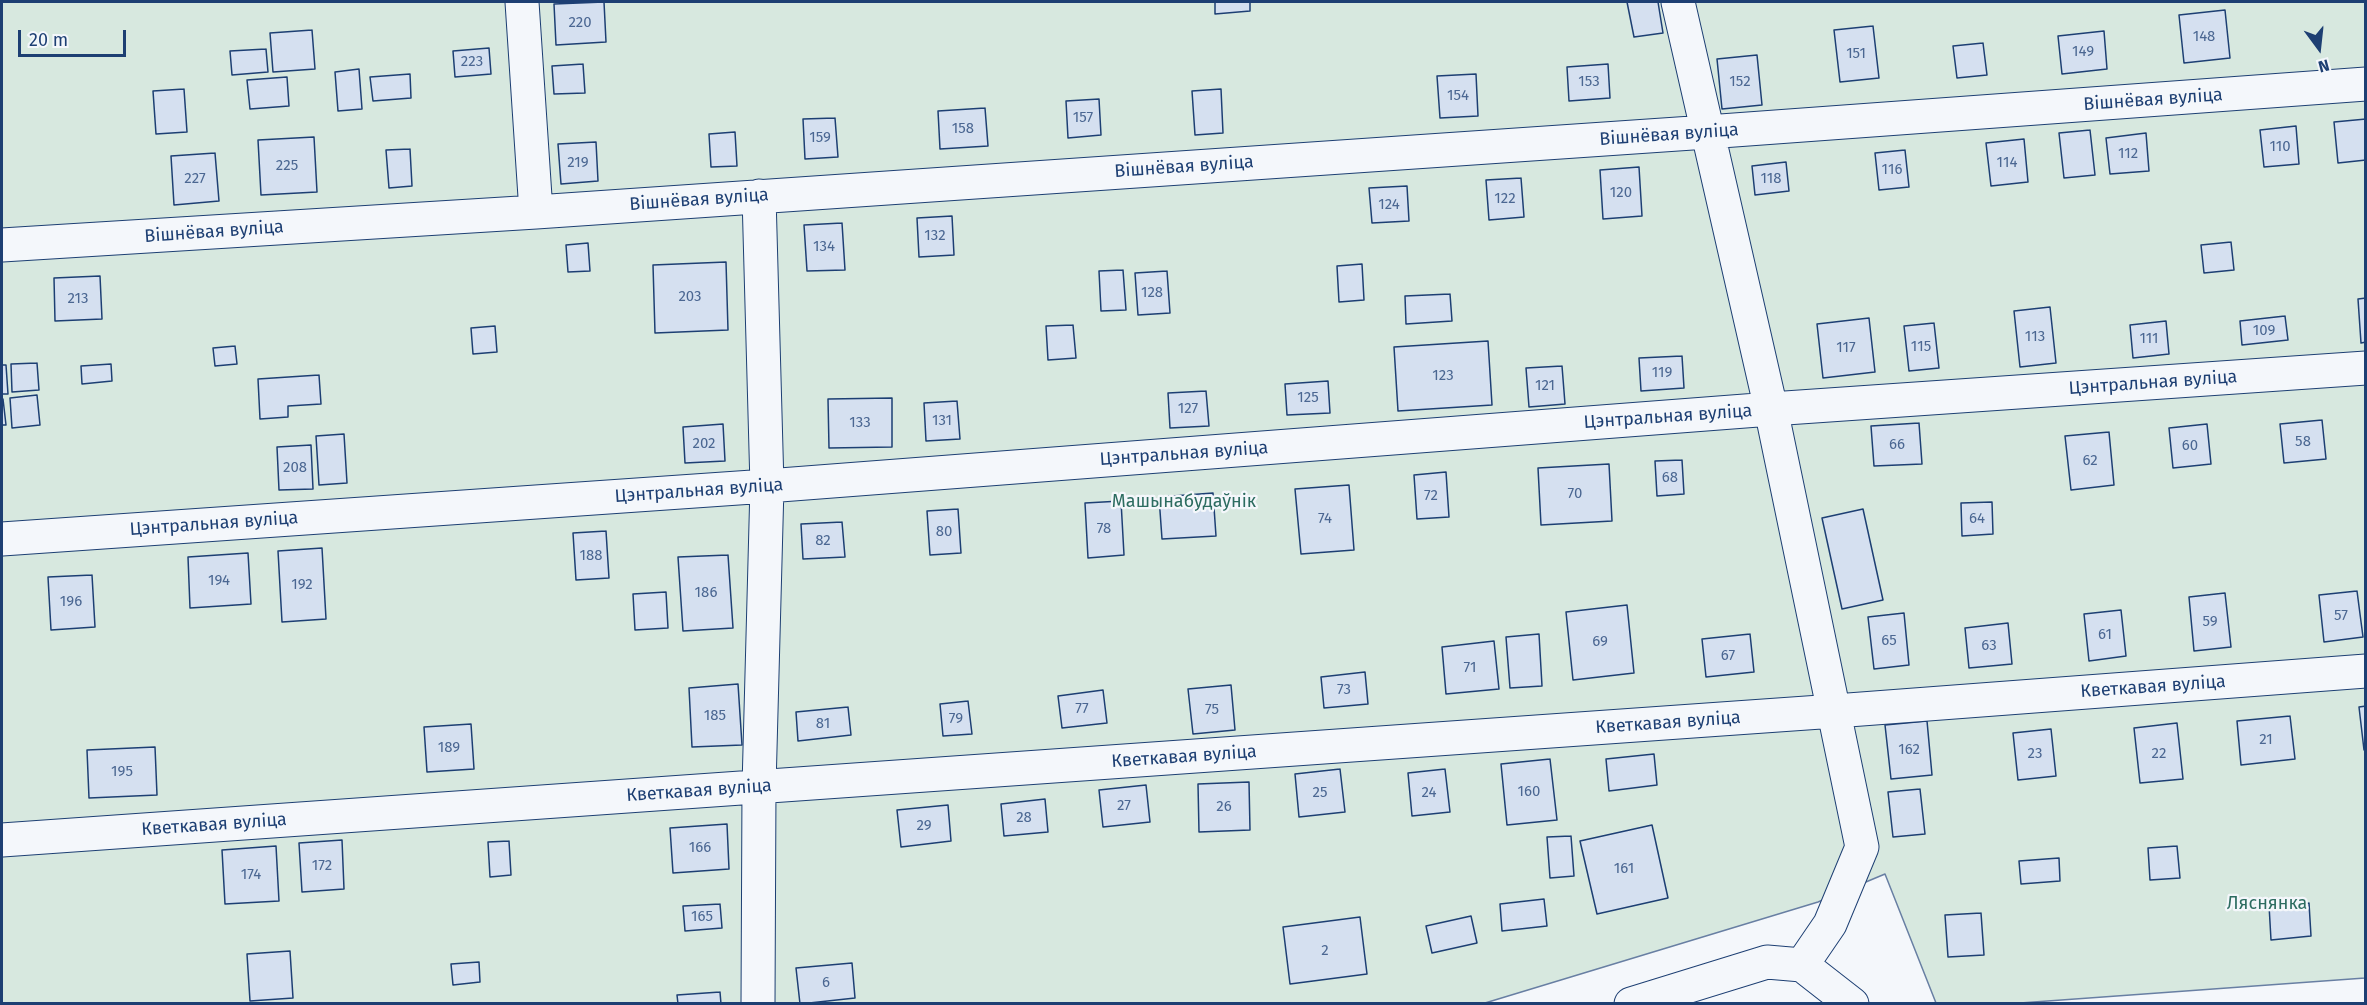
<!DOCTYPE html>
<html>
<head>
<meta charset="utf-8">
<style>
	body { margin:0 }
	#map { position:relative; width:2367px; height:1005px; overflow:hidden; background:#f4f7fb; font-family:"Fira Sans",sans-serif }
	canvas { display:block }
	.frame { position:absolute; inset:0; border:3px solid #1d3f73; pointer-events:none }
	.north { position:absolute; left:2289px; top:18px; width:60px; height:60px; -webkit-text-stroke:4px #f4f7fb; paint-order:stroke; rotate:165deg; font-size:16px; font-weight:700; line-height:24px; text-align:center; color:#1d3f73 }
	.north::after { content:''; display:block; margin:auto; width:21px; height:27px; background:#1d3f73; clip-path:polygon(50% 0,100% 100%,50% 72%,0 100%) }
	.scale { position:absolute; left:18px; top:30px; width:108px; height:27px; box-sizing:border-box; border:3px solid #1d3f73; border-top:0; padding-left:8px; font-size:18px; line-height:21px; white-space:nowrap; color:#1d3f73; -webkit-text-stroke:4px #f4f7fb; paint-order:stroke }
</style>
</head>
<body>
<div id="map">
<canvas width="2367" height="1005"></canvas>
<div class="frame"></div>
<div class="north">N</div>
<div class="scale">20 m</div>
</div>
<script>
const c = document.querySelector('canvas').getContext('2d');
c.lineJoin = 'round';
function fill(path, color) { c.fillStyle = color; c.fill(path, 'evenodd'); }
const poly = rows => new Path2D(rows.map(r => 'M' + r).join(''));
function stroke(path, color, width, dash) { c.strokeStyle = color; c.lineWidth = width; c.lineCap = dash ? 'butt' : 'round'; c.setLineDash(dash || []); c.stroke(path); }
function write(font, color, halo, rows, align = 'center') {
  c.font = font + ' "Fira Sans",sans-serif'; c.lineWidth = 4.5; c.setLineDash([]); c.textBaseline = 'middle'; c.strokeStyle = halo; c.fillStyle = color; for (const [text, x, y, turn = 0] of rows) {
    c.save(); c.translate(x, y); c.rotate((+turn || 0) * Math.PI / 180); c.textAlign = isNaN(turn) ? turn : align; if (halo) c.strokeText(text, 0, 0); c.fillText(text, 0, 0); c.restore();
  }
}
const green = poly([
	[2,2,2365,2,2365,978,2020,1003,1936,1003,1885,874,1818,902,1485,1003,2,1004,2,2]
]);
fill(green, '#d7e8df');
stroke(green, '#687fa3', 1.5);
const building = poly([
	[604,2,606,42,556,45,554,4,604,2],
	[1215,2,1250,2,1250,11,1215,14,1215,2],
	[1627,2,1658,2,1663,33,1634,37,1627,2],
	[2225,10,2230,58,2184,63,2179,15,2225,10],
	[1873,26,1879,78,1840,82,1834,30,1873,26],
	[312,30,315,69,273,72,270,33,312,30],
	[2104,31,2107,69,2062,74,2058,36,2104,31],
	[1983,43,1987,75,1957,78,1953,46,1983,43],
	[489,48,491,74,455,77,453,51,489,48],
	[266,49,268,72,232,75,230,51,266,49],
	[1757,55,1762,105,1722,109,1717,59,1757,55],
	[583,64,585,93,554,94,552,66,583,64],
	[1608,64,1610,98,1569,101,1567,67,1608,64],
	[359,69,362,109,338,111,335,72,359,69],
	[410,74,411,98,373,101,370,77,410,74],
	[1476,74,1478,116,1440,118,1437,76,1476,74],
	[287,77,289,106,250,109,247,80,287,77],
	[184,89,187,132,156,134,153,91,184,89],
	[1221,89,1223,133,1195,135,1192,91,1221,89],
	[1099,99,1101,135,1068,138,1066,101,1099,99],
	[985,108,988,146,940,149,938,111,985,108],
	[835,118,838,157,805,159,803,119,835,118],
	[2366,119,2366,160,2338,163,2334,122,2366,119],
	[2296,126,2299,164,2264,167,2260,130,2296,126],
	[2090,130,2095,175,2064,178,2059,133,2090,130],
	[735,132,737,166,711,167,709,134,735,132],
	[2146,133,2149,171,2110,174,2106,138,2146,133],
	[314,137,317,192,261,195,258,140,314,137],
	[2024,139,2028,182,1991,186,1986,143,2024,139],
	[596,142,598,181,561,184,558,144,596,142],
	[410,149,412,186,389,188,386,150,410,149],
	[1905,150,1909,187,1879,190,1875,153,1905,150],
	[215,153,219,201,174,205,171,156,215,153],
	[1786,162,1789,191,1755,195,1752,166,1786,162],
	[1639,167,1642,216,1603,219,1600,170,1639,167],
	[1521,178,1524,217,1489,220,1486,180,1521,178],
	[1407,186,1409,221,1372,223,1369,188,1407,186],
	[952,216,954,255,919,257,917,218,952,216],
	[842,223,845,270,807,271,804,225,842,223],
	[2231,242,2234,270,2204,273,2201,245,2231,242],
	[588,243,590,271,568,272,566,245,588,243],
	[726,262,728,330,655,333,653,265,726,262],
	[1362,264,1364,300,1339,302,1337,266,1362,264],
	[1123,270,1126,310,1101,311,1099,271,1123,270],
	[1167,271,1170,313,1138,315,1135,273,1167,271],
	[100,276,102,319,55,321,54,278,100,276],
	[1450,294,1452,321,1406,324,1405,296,1450,294],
	[2366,298,2366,342,2361,343,2358,299,2366,298],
	[2050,307,2056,363,2020,367,2014,311,2050,307],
	[2285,316,2288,340,2242,345,2240,321,2285,316],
	[1869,318,1875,372,1823,378,1817,324,1869,318],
	[2166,321,2169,354,2133,358,2130,325,2166,321],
	[1934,323,1939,368,1909,371,1904,326,1934,323],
	[1073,325,1076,358,1048,360,1046,326,1073,325],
	[495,326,497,352,473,354,471,328,495,326],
	[1488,341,1492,405,1398,411,1394,347,1488,341],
	[235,346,237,364,215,366,213,348,235,346],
	[1682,356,1684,388,1641,391,1639,358,1682,356],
	[37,363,39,390,12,392,11,364,37,363],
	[111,364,112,381,82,384,81,366,111,364],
	[2,365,6,365,8,394,2,394,2,365],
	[1562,366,1565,404,1529,407,1526,368,1562,366],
	[319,375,321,404,288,406,288,417,260,419,258,379,319,375],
	[1328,381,1330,413,1287,415,1285,384,1328,381],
	[1206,391,1209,426,1170,428,1168,393,1206,391],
	[37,395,40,425,12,428,10,398,37,395],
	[892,398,892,447,829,448,828,399,892,398],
	[2,399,3,399,6,425,2,425,2,399],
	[957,401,960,439,926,441,924,403,957,401],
	[2322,420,2326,459,2284,463,2280,424,2322,420],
	[1919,423,1922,464,1874,466,1871,426,1919,423],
	[723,424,725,461,685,463,683,427,723,424],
	[2207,424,2211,464,2173,468,2169,428,2207,424],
	[2109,432,2114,485,2071,490,2065,436,2109,432],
	[344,434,347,483,319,485,316,436,344,434],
	[311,445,313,489,279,490,277,447,311,445],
	[1682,460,1684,494,1657,496,1655,461,1682,460],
	[1609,464,1612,521,1541,525,1538,468,1609,464],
	[1446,472,1449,517,1417,519,1414,475,1446,472],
	[1349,485,1354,550,1301,554,1295,489,1349,485],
	[1213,493,1216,536,1162,539,1159,497,1213,493],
	[1121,501,1124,555,1088,558,1085,503,1121,501],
	[1992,502,1993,534,1962,536,1961,503,1992,502],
	[958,509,961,553,930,555,927,511,958,509],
	[1863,509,1883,600,1842,609,1822,518,1863,509],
	[842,522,845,557,803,559,801,524,842,522],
	[606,531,609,578,576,580,573,533,606,531],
	[322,548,326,619,282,622,278,551,322,548],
	[248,553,251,604,190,608,188,557,248,553],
	[728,555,733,628,683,631,678,557,728,555],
	[92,575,95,627,51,630,48,577,92,575],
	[2357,591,2363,637,2324,642,2319,595,2357,591],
	[666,592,668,628,635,630,633,594,666,592],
	[2225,593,2231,647,2194,651,2189,597,2225,593],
	[1627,605,1634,673,1573,680,1566,612,1627,605],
	[2121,610,2126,656,2089,661,2084,614,2121,610],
	[1904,613,1909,665,1874,669,1868,617,1904,613],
	[2008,623,2012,664,1969,668,1965,628,2008,623],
	[1539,634,1542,686,1510,688,1506,637,1539,634],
	[1750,634,1754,672,1706,677,1702,639,1750,634],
	[1494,641,1499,689,1446,694,1442,647,1494,641],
	[1365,672,1368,704,1324,708,1321,677,1365,672],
	[738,684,742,745,692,747,689,688,738,684],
	[1231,685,1235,730,1193,734,1188,689,1231,685],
	[1103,690,1107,723,1062,728,1058,696,1103,690],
	[968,701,972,734,943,736,940,704,968,701],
	[2366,706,2366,749,2364,750,2359,707,2366,706],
	[848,707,851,735,798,741,796,712,848,707],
	[2290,716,2295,759,2241,765,2237,721,2290,716],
	[1927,721,1932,775,1891,779,1885,725,1927,721],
	[2177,723,2183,779,2140,783,2134,728,2177,723],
	[471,724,474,769,427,772,424,727,471,724],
	[2051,729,2056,776,2018,780,2013,733,2051,729],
	[155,747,157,795,89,798,87,750,155,747],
	[1654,754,1657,785,1609,791,1606,759,1654,754],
	[1550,759,1557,820,1507,825,1501,764,1550,759],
	[1340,769,1345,812,1299,817,1295,774,1340,769],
	[1445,769,1450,812,1412,816,1408,773,1445,769],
	[1249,782,1250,830,1199,832,1198,784,1249,782],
	[1146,785,1150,822,1103,827,1099,790,1146,785],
	[1920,789,1925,834,1893,837,1888,792,1920,789],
	[1045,799,1048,832,1004,836,1001,804,1045,799],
	[948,805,951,841,901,847,897,810,948,805],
	[727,824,729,869,673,873,670,828,727,824],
	[1652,825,1668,898,1597,914,1580,841,1652,825],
	[1571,836,1574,876,1550,878,1547,837,1571,836],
	[342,840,344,889,302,892,299,843,342,840],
	[509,841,511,875,490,877,488,842,509,841],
	[276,846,279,901,225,904,222,850,276,846],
	[2177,846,2180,878,2150,880,2148,848,2177,846],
	[2059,858,2060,881,2021,884,2019,861,2059,858],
	[1544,899,1547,926,1502,931,1500,904,1544,899],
	[2309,903,2311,936,2271,940,2269,905,2309,903],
	[720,904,722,928,685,931,683,906,720,904],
	[1981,913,1984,955,1948,957,1945,915,1981,913],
	[1471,916,1477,943,1432,953,1426,926,1471,916],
	[1360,917,1367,974,1290,984,1283,927,1360,917],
	[290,951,293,998,250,1001,247,954,290,951],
	[479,962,480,982,453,985,451,964,479,962],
	[852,963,855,998,800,1004,796,968,852,963],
	[720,992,721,1004,678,1004,677,995,720,992]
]);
fill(building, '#d5e0f0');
stroke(building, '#1d3f73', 1.5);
const minor = poly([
	[522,2,536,212],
	[1678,2,1771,409,1862,847,1830,924,1802,965],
	[2,245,536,212,1707,132,2366,84],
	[2,539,767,486,1771,409,2366,368],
	[2,840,1835,711,2366,671],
	[758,1004,759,787,767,486,759,196],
	[1631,1004,1767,962,1802,965,1852,1004]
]);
stroke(minor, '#1d3f73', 35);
stroke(minor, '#f4f7fb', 33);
write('15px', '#4b6792', null, [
	["220",580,23],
	["148",2204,37],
	["149",2083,52],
	["151",1856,54],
	["223",472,62],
	["153",1589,82],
	["152",1740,82],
	["154",1458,96],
	["157",1083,118],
	["158",963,129],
	["159",820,138],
	["110",2280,147],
	["112",2128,154],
	["219",578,163],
	["114",2007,163],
	["225",287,166],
	["116",1892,170],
	["227",195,179],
	["118",1771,179],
	["120",1621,193],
	["122",1505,199],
	["124",1389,205],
	["132",935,236],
	["134",824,247],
	["128",1152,293],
	["203",690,297],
	["213",78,299],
	["109",2264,331],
	["113",2035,337],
	["111",2149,339],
	["115",1921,347],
	["117",1846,348],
	["119",1662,373],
	["123",1443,376],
	["121",1545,386],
	["125",1308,398],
	["127",1188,409],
	["131",942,421],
	["133",860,423],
	["58",2303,442],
	["202",704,444],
	["66",1897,445],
	["60",2190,446],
	["62",2090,461],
	["208",295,468],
	["68",1670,478],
	["70",1575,494],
	["72",1431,496],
	["74",1325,519],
	["64",1977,519],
	["78",1104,529],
	["80",944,532],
	["82",823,541],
	["188",591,556],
	["194",219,581],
	["192",302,585],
	["186",706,593],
	["196",71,602],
	["57",2341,616],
	["59",2210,622],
	["61",2105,635],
	["65",1889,641],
	["69",1600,642],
	["63",1989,646],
	["67",1728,656],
	["71",1470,668],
	["73",1344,690],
	["77",1082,709],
	["75",1212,710],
	["185",715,716],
	["79",956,719],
	["81",823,724],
	["21",2266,740],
	["189",449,748],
	["162",1909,750],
	["23",2035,754],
	["22",2159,754],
	["195",122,772],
	["160",1529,792],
	["25",1320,793],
	["24",1429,793],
	["27",1124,806],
	["26",1224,807],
	["28",1024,818],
	["29",924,826],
	["166",700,848],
	["172",322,866],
	["161",1624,869],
	["174",251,875],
	["165",702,917],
	["2",1325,951],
	["6",826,983]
]);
write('18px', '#1d3f73', '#f4f7fb', [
	["Вішнёвая вуліца",2153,100,-4],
	["Вішнёвая вуліца",1669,135,-4],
	["Вішнёвая вуліца",1184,167,-4],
	["Вішнёвая вуліца",699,200,-4],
	["Вішнёвая вуліца",214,232,-4],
	["Цэнтральная вуліца",2153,383,-4],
	["Цэнтральная вуліца",1668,417,-4],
	["Цэнтральная вуліца",1184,454,-4],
	["Цэнтральная вуліца",699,491,-4],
	["Цэнтральная вуліца",214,524,-4],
	["Кветкавая вуліца",2153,687,-4],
	["Кветкавая вуліца",1668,723,-4],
	["Кветкавая вуліца",1184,757,-4],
	["Кветкавая вуліца",699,791,-4],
	["Кветкавая вуліца",214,825,-4]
]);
write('18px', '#2c6c60', '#f4f7fb', [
	["Машынабудаўнік",1184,502],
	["Ляснянка",2267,904]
]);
</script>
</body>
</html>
